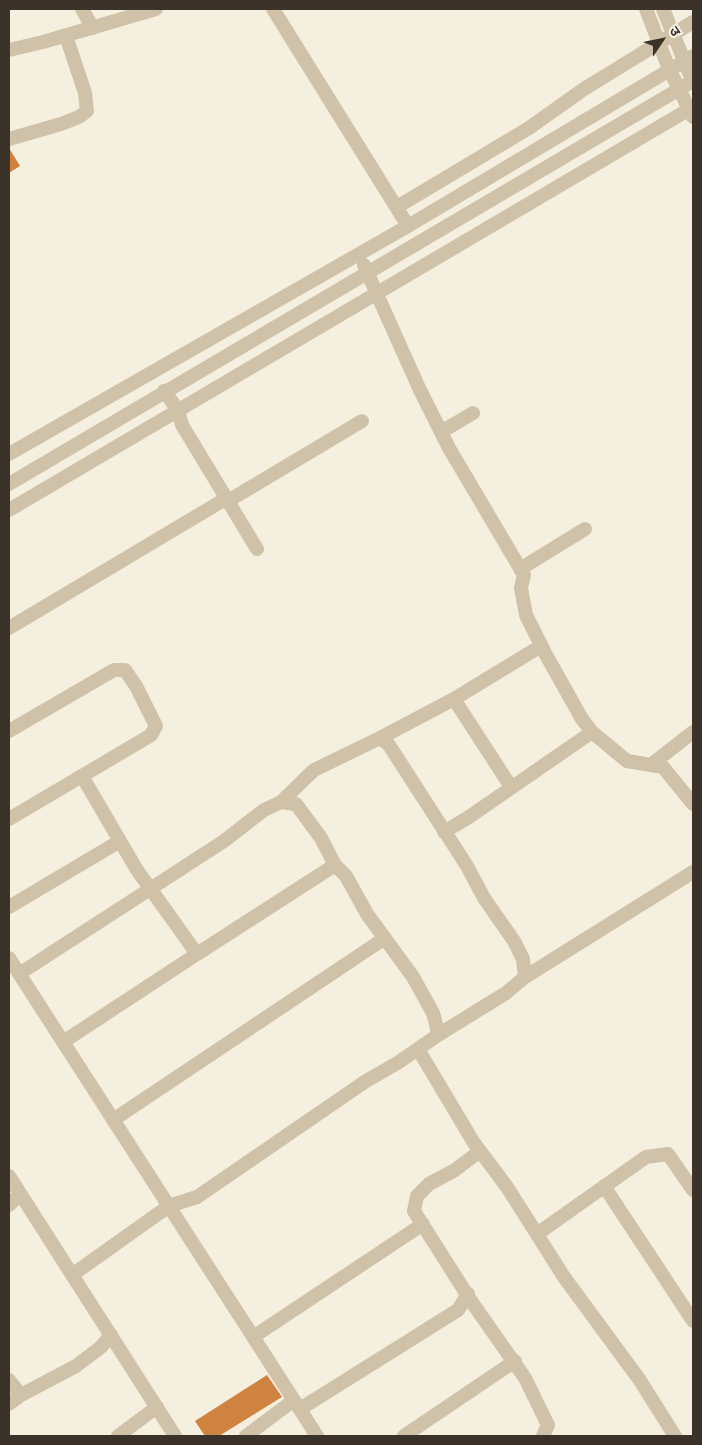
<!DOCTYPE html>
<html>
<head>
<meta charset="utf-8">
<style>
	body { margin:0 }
	#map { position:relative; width:702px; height:1445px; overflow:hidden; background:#f5efdf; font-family:Figtree,"Noto Sans Devanagari",sans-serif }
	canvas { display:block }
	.frame { position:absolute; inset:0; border:10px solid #3b3329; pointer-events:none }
	.north { position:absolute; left:637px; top:15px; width:50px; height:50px; -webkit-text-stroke:4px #fcf8ec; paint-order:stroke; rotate:56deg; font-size:14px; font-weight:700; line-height:20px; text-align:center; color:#3b3329 }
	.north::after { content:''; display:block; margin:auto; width:18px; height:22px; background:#3b3329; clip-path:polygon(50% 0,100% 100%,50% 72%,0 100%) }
</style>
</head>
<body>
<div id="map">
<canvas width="702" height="1445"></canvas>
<div class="frame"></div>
<div class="north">उ</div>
</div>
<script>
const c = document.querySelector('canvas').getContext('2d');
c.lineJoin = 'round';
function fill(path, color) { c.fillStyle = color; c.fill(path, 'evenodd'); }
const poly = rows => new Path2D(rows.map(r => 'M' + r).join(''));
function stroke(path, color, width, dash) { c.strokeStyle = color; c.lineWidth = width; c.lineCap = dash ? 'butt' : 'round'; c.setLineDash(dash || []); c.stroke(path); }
fill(poly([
	[9,148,20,166,9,173],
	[267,1375,282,1397,219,1436,205,1436,195,1421]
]), '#d08341');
stroke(poly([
	[82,9,93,28],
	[273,9,408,226],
	[646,9,669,69,693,117],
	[663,9,693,82],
	[9,50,43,42,156,9],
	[9,139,61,124,79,117,87,111,85,93,66,36],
	[397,207,529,128,584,89,693,22],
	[364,265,419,388,449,448,524,575,521,588,526,615,545,653,582,719,592,732,627,761,663,767,693,804],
	[164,391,178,410,182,425,257,549],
	[441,432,473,413],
	[9,454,408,226,693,56],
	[9,484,693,81],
	[228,501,362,421],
	[9,510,693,107],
	[520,569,585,529],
	[9,628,227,498],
	[454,699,541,646],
	[9,731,114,670,125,670,136,686,156,726,151,735,136,744,9,819],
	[380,738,454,699,511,787],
	[652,764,693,732],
	[281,802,314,770,380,738,389,745,467,866,484,898,514,941,523,959,525,977,506,993,438,1035],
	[444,832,469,817,592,732],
	[9,907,120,841],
	[197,954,335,865],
	[9,958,317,1436],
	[19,974,224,841,264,810,281,802,296,804,321,838,335,865,346,876,367,914,413,977,433,1013,436,1024,438,1035,399,1062,366,1081,197,1197,169,1206,72,1275],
	[525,977,693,872],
	[63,1042,197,954,137,870,82,776],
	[418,1049,474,1143,507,1187,564,1277,639,1379,675,1436],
	[113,1120,385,938],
	[480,1151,455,1170,429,1184,417,1196,414,1211,471,1301,525,1378,548,1425,543,1436],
	[9,1176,175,1436],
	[604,1186,693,1321],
	[9,1205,20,1194],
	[537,1234,646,1157,668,1154,693,1190],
	[253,1337,423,1224],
	[9,1380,21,1395,9,1404],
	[21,1395,76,1366,101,1347,111,1335],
	[300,1409,458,1310,468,1294],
	[118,1436,157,1407],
	[246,1436,294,1400],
	[404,1436,515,1361]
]), '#cfc2a9', 14);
</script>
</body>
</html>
